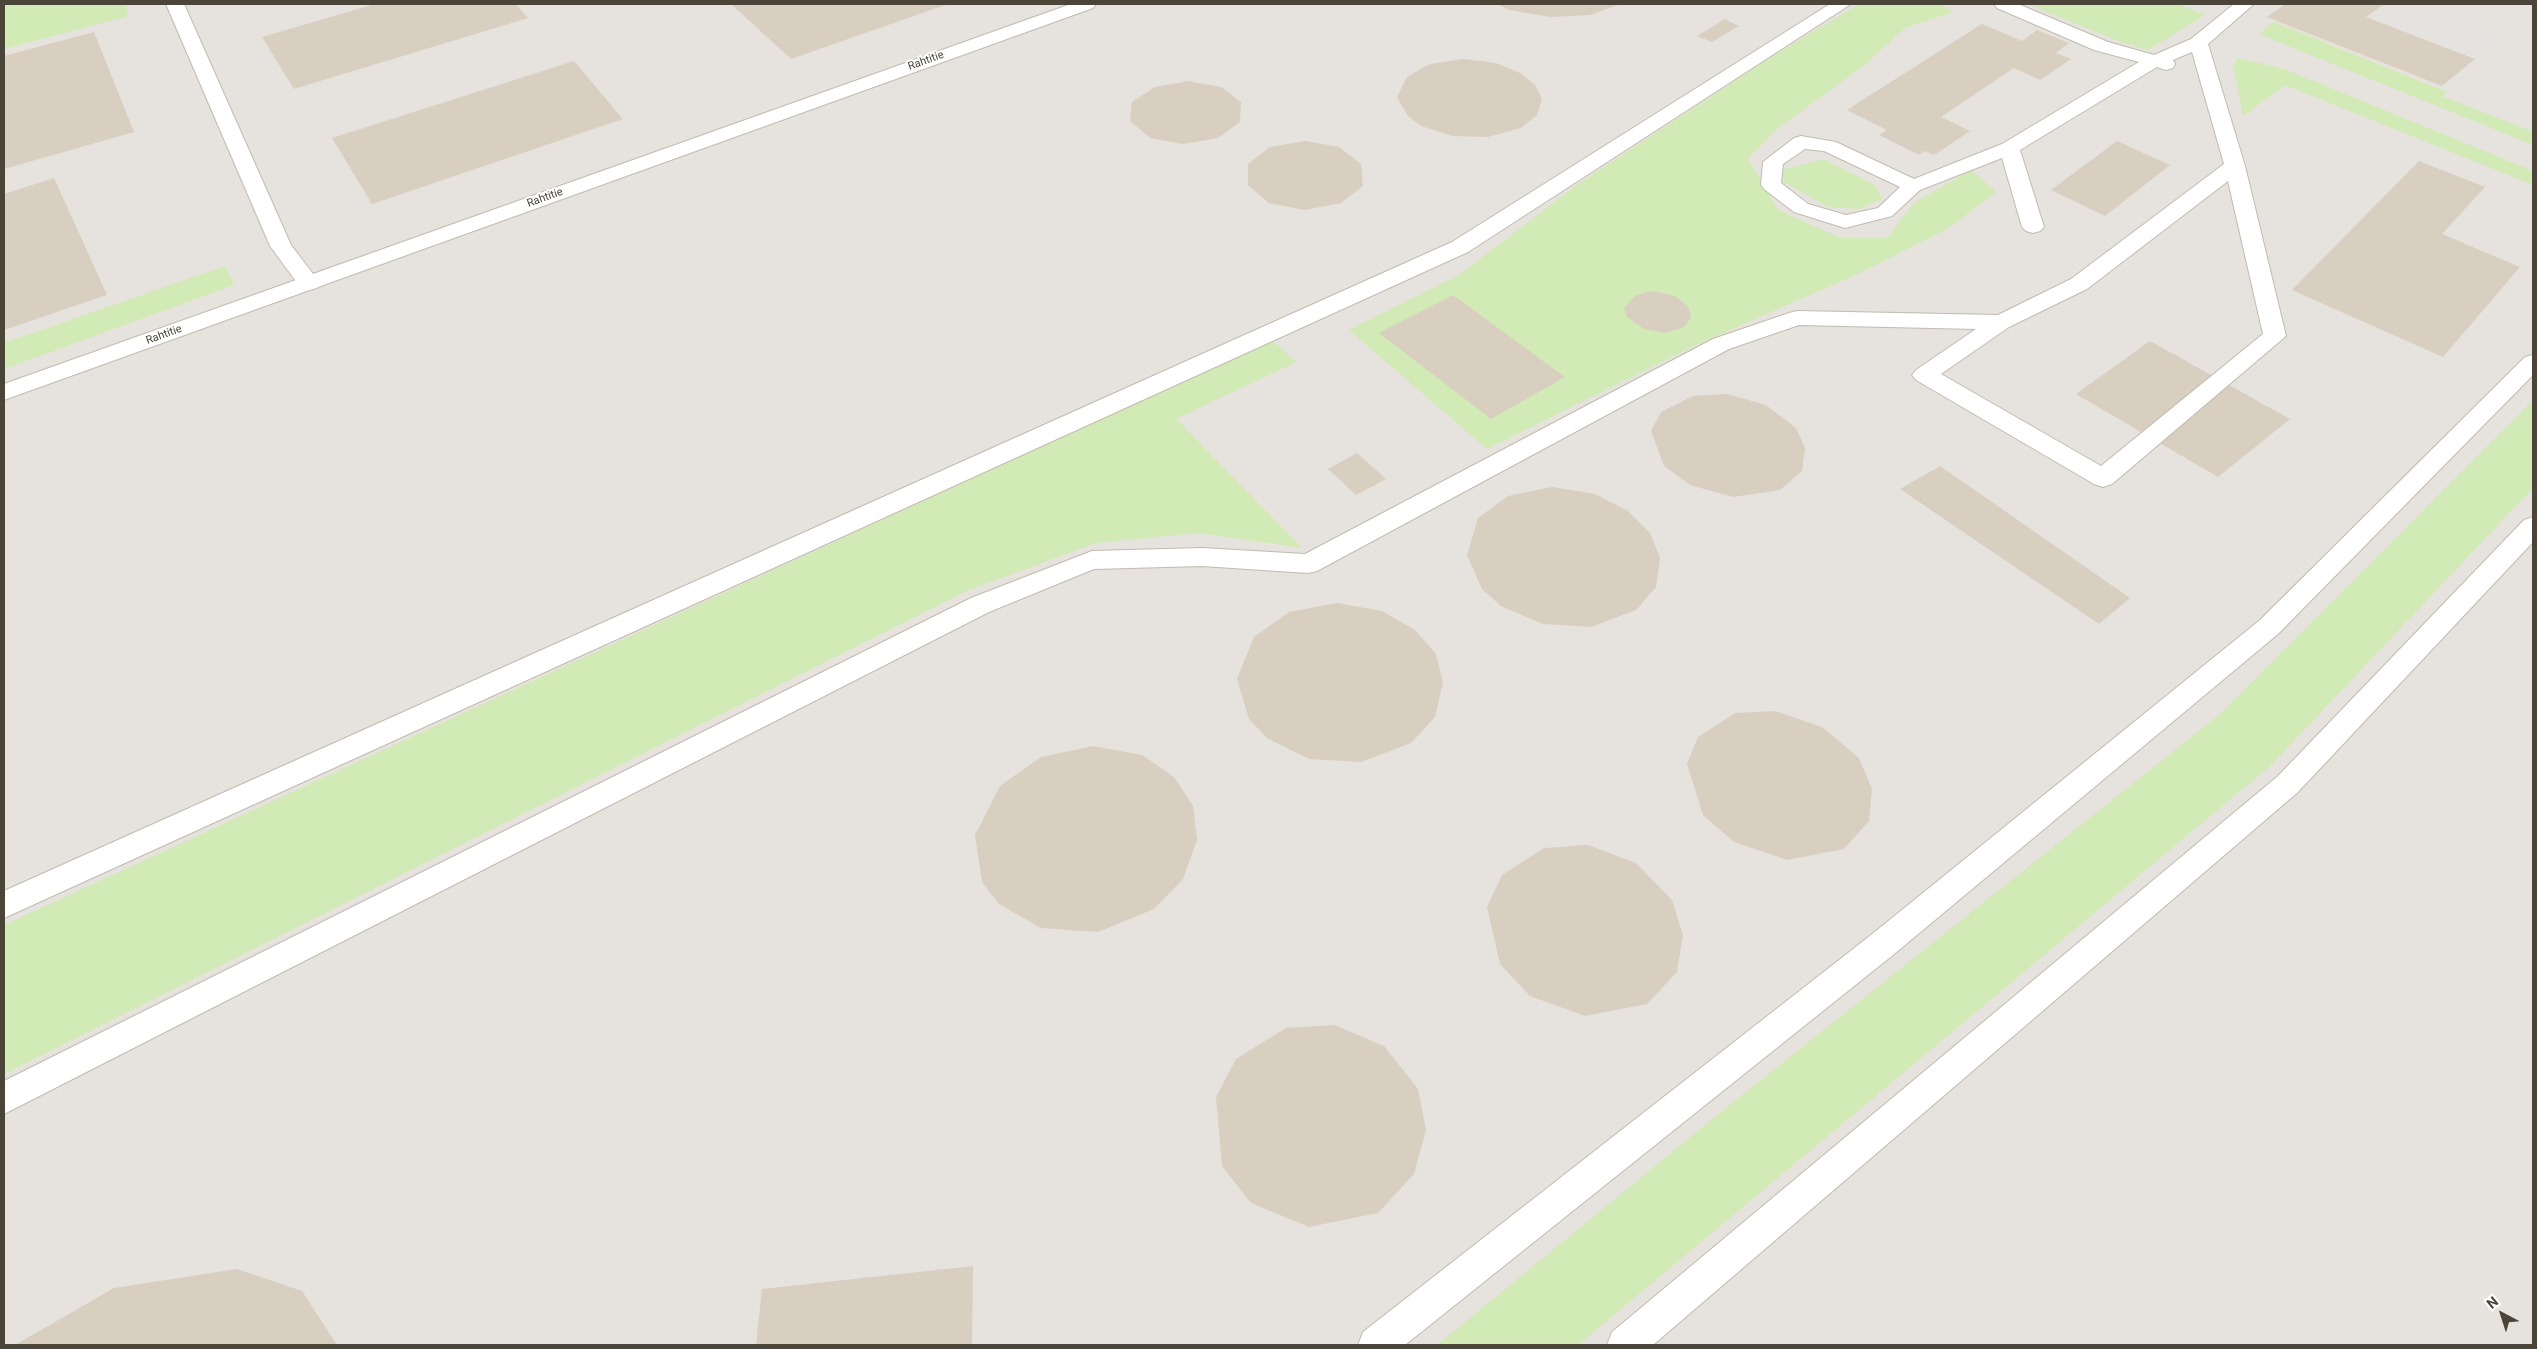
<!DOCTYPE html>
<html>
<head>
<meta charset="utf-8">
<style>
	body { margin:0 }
	#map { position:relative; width:2537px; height:1349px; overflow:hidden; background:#f6f3ec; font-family:Roboto,sans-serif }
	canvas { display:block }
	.frame { position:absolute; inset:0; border:5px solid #4b4439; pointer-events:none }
	.north { position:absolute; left:2477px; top:1289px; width:50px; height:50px; -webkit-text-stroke:4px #fff; paint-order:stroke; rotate:320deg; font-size:14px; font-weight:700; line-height:20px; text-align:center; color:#4b4439 }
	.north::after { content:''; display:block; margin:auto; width:18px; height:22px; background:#4b4439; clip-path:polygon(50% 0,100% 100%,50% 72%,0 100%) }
</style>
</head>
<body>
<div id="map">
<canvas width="2537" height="1349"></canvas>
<div class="frame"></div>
<div class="north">N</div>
</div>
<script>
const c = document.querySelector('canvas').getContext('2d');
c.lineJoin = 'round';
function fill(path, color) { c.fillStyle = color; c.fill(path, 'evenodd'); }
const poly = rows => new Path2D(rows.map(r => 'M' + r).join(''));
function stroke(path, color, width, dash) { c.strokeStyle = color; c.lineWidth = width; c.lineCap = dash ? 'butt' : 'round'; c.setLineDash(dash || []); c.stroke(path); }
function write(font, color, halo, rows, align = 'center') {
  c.font = font + ' Roboto,sans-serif'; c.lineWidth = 4; c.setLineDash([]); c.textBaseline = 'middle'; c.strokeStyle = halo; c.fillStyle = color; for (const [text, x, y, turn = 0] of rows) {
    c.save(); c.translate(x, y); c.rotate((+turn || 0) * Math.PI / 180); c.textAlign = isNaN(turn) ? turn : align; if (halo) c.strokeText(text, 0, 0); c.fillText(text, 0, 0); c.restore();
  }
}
fill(poly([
	[4,4,2533,4,2533,1345,4,1345]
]), '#e6e2dd');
fill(poly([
	[4,4,126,4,128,16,4,49],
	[1859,4,1939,4,1953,12,1905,28,1863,66,1773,132,1748,159,1778,210,1841,238,1887,238,1914,203,1971,170,1996,192,1947,229,1860,273,1696,345,1487,449,1349,330,1459,275,1575,186,1779,52],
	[2028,4,2178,4,2205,15,2148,50,2116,40],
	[2274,22,2447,92,2442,96,2533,132,2533,145,2259,34],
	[2238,58,2284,69,2533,171,2533,185,2285,85,2243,116,2233,65],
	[1823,159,1875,185,1882,199,1859,209,1828,207,1784,182,1782,170],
	[225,266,234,285,4,369,4,343],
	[1272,340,1296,362,1176,419,1302,548,1198,533,1096,543,969,590,4,1074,4,925],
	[2533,400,2533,488,2270,766,1578,1345,1437,1345,1727,1107,2220,714]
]), '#d2eab5');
fill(poly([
	[2391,4,2473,4,2495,44,2477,58,2373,18]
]), '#e5e3e0');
fill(poly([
	[375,4,516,4,528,18,294,89,262,37],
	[731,4,948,4,791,59],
	[1497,4,1620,4,1590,15,1550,17,1510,10],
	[2285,4,2384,4,2366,17,2475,59,2442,86,2267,17],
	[1725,19,1739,26,1712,42,1697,36],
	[1982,24,2022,41,2037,30,2069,43,2056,53,2071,59,2040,80,2014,68,1941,117,1970,131,1934,155,1925,151,1919,155,1879,135,1887,130,1847,110],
	[94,32,134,132,4,169,4,56],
	[1463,59,1496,63,1520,73,1535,85,1542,99,1537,115,1521,128,1488,137,1452,136,1421,126,1408,116,1397,97,1407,77,1430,64],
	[574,61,623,119,372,204,332,138],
	[1188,81,1221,87,1241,102,1240,122,1218,138,1183,144,1150,138,1130,121,1132,102,1155,87],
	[1305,141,1339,147,1361,164,1363,186,1341,203,1305,210,1269,203,1248,185,1248,164,1270,147],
	[2117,141,2170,165,2105,216,2051,190],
	[2419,161,2485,187,2442,234,2520,267,2443,357,2292,290],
	[54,178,107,295,4,330,4,194],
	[1653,291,1675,296,1688,306,1691,318,1684,327,1666,333,1644,329,1627,317,1624,308,1636,295],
	[1453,295,1565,377,1491,419,1379,333],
	[2150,341,2290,419,2218,477,2076,394],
	[1727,394,1766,405,1796,428,1805,448,1802,471,1780,490,1733,497,1690,485,1664,466,1651,431,1661,412,1693,396],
	[1357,453,1386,479,1356,495,1328,469],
	[1940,466,2130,598,2099,624,1900,489],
	[1552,487,1595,494,1628,511,1650,533,1660,558,1656,587,1636,610,1591,627,1543,624,1501,606,1482,589,1467,555,1478,518,1508,496],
	[1337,603,1382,611,1415,630,1436,654,1443,683,1435,717,1411,743,1361,762,1309,759,1267,738,1249,719,1237,679,1254,637,1289,612],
	[1775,711,1822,727,1859,758,1872,789,1869,821,1844,849,1787,860,1734,842,1703,815,1687,764,1698,737,1735,713],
	[1093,746,1142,755,1174,777,1193,806,1197,840,1183,879,1154,909,1098,932,1041,928,999,904,982,882,975,835,1000,786,1041,757],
	[1588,845,1636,863,1672,900,1683,935,1677,972,1647,1004,1585,1016,1530,996,1500,964,1487,907,1502,875,1544,848],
	[1334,1025,1384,1046,1418,1089,1426,1130,1414,1174,1378,1213,1309,1227,1251,1203,1222,1166,1216,1097,1236,1059,1286,1028],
	[973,1266,972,1345,756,1345,762,1289],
	[237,1269,302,1291,337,1345,15,1345,114,1288]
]), '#d8cfc1');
const service = poly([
	[166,4,184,4,291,245,320,283,317,288,309,290,301,288,270,246,166,4],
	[1830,4,1851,4,1468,252,4,918,4,891,1452,242,1830,4],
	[1994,4,2018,4,2108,42,2154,55,2191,39,2234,4,2254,4,2208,44,2245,166,2286,336,2112,484,2103,487,2094,484,1916,380,1912,375,1916,370,1976,329,1799,325,1729,349,1317,571,1308,573,1202,566,1094,569,989,612,4,1114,4,1081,971,598,1092,551,1202,548,1305,554,1713,339,1789,313,1797,311,1998,315,2071,279,2224,164,2192,52,2173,60,2175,64,2173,68,2166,70,2157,67,2020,150,2044,227,2040,231,2033,233,2026,231,2022,227,2002,158,1920,190,1892,216,1845,228,1794,212,1764,189,1761,185,1763,162,1794,138,1801,136,1836,142,1914,179,2002,144,2139,62,2094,50,1997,8,1994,4],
	[1805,149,1824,151,1900,187,1878,208,1846,215,1808,204,1781,183,1783,164,1805,149],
	[2228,181,2263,334,2101,466,1941,374,2009,327,2087,289,2228,181],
	[2533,355,2533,375,2278,634,1893,955,1405,1345,1358,1345,1363,1332,1871,935,2260,620,2525,357,2533,355],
	[2533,517,2533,542,2298,792,1653,1345,1607,1345,1612,1332,2278,776,2524,520,2533,517]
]);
const minor = poly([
	[1071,4,1096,4,1093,8,4,400,4,384,1071,4]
]);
stroke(service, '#c2bbae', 2);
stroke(minor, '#c2bbae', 2);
fill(service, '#fff');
fill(minor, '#fff');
write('11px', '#4b4439', '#fff', [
	["Rahtitie",926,61,-20],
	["Rahtitie",545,198,-20],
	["Rahtitie",164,335,-20]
]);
</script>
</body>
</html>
